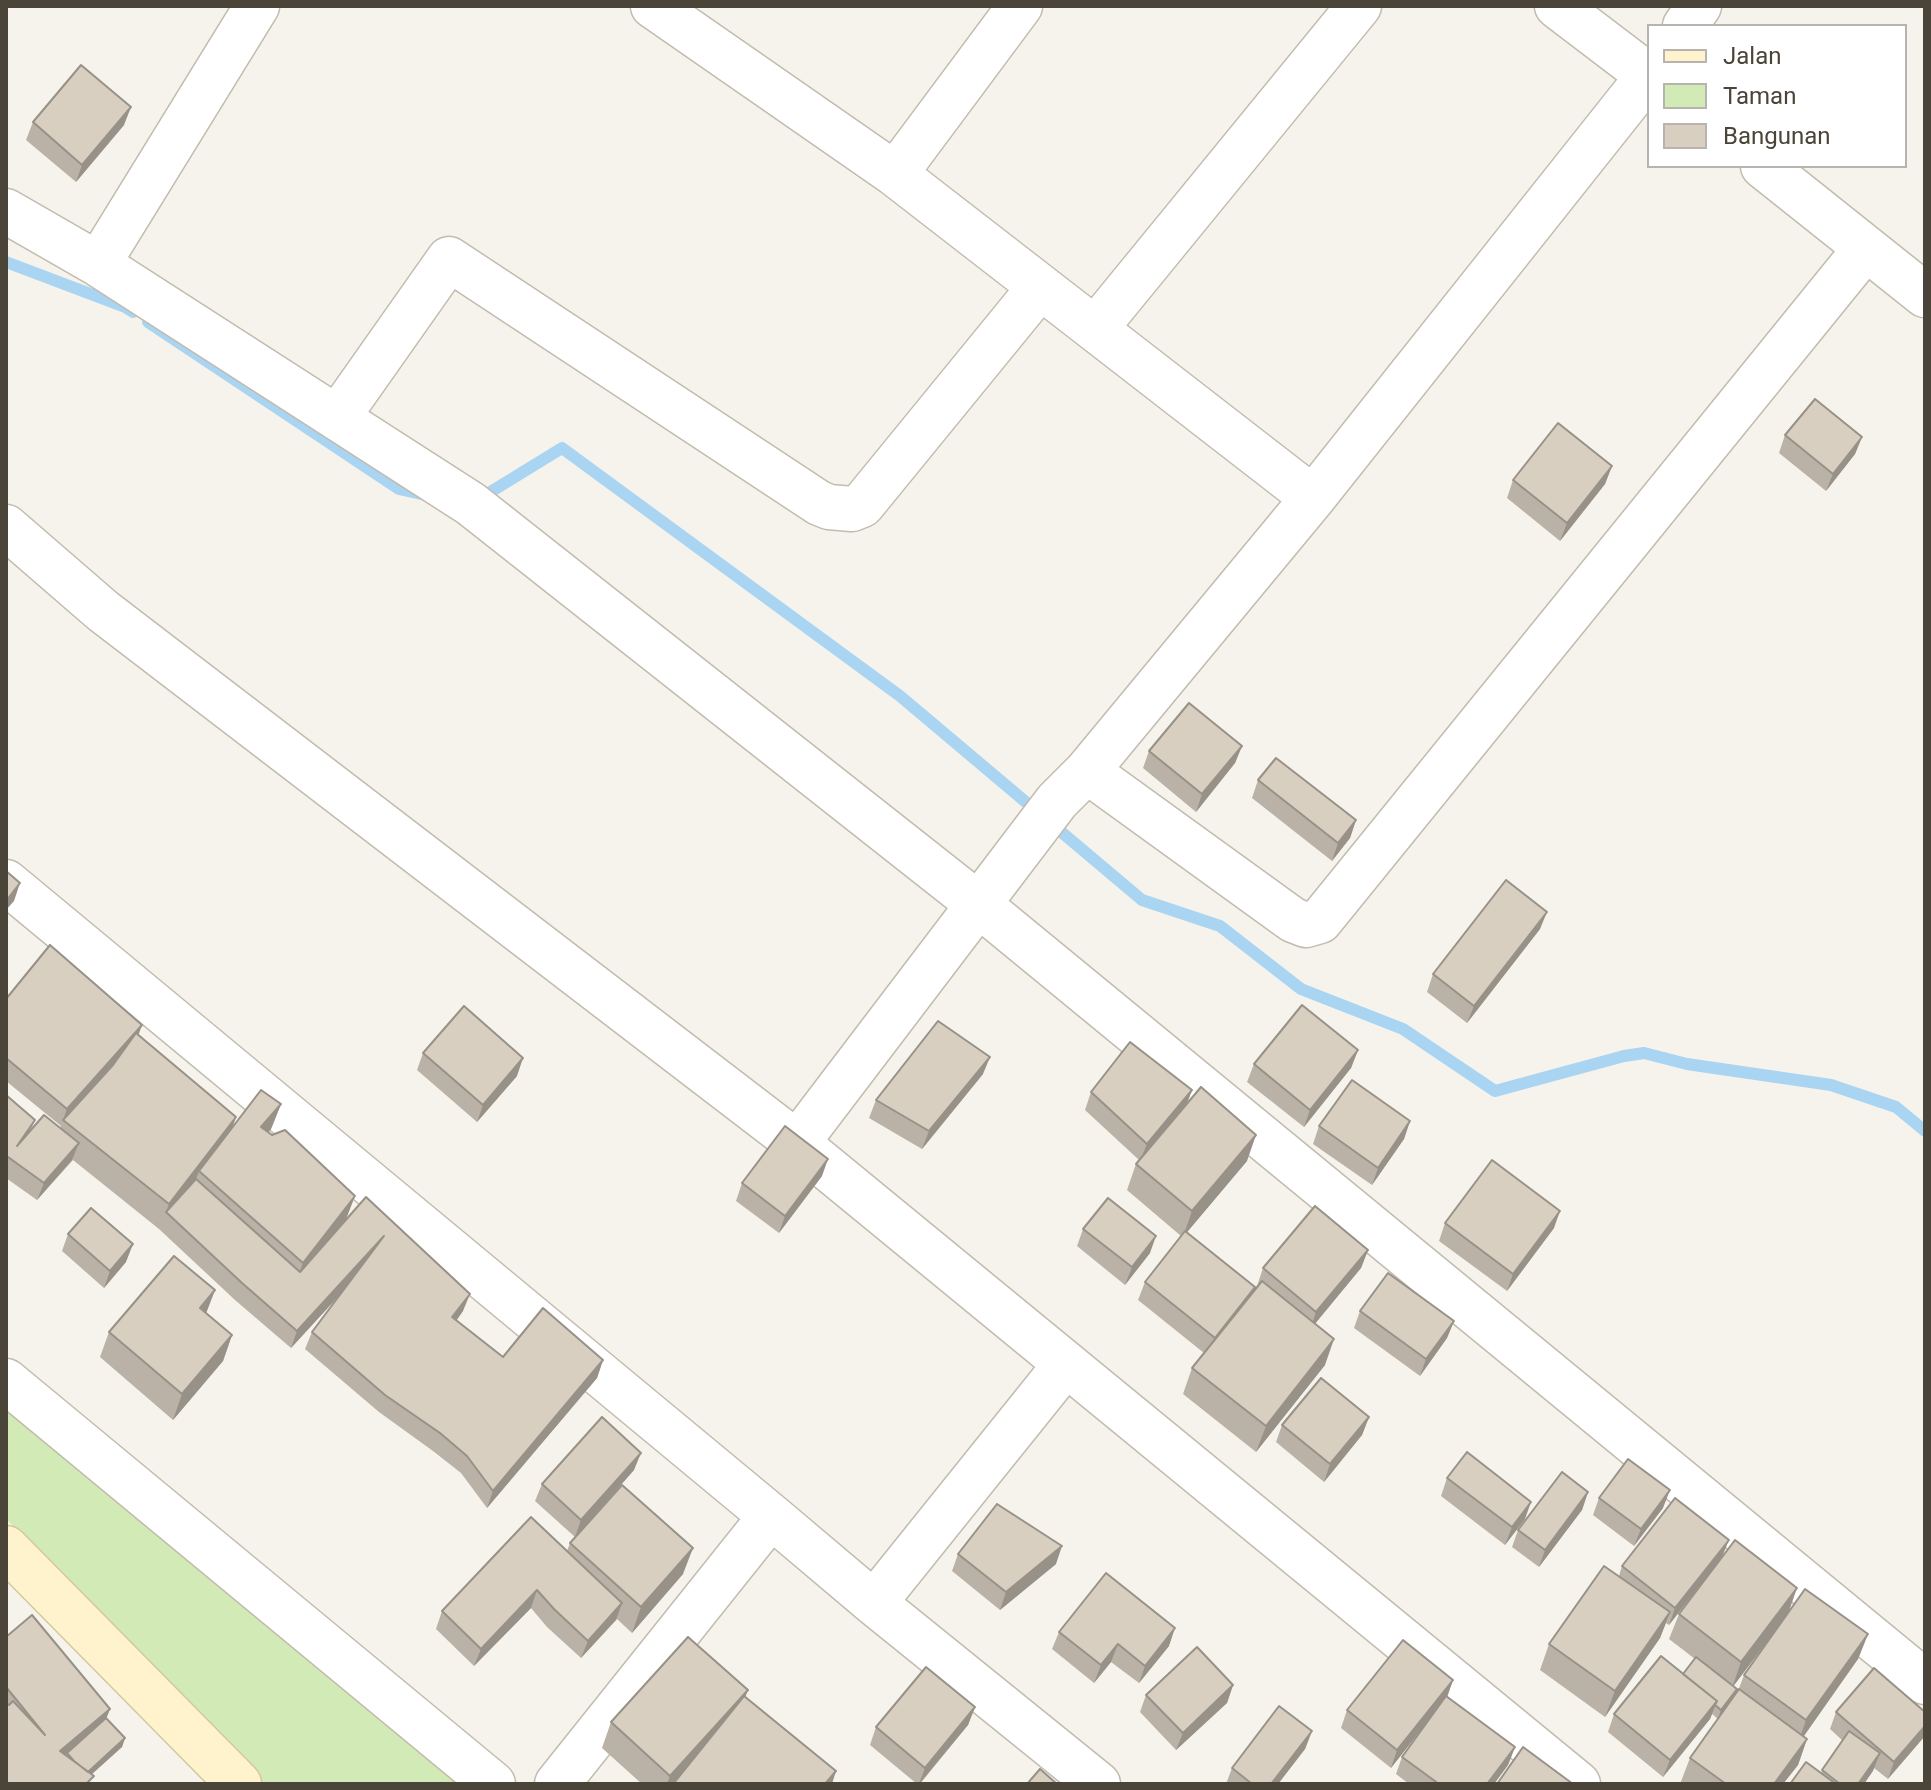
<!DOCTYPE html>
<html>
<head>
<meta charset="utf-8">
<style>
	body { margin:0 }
	#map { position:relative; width:1931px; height:1790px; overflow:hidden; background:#f6f3ec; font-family:Roboto,sans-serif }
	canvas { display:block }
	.frame { position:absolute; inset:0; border:8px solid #4b4439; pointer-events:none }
	.legend { position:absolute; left:1647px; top:24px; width:260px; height:144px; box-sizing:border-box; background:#fff; border:2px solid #b7b4b0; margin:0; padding:10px 14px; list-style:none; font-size:24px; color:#4b4439 }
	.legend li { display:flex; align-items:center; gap:16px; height:40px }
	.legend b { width:40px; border:2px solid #b7b4b0 }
</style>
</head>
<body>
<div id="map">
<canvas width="1931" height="1790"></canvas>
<div class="frame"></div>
<ul class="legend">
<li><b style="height:10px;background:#fff3cd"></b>Jalan</li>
<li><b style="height:22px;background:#d2eab5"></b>Taman</li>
<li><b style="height:22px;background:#d8cfc1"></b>Bangunan</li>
</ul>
</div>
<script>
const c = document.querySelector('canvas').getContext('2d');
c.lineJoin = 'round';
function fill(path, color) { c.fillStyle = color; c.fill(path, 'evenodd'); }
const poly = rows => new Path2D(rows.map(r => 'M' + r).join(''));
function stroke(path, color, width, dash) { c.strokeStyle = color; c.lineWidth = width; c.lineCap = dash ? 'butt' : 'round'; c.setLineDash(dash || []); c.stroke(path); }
fill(poly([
	[6,1388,480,1784,259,1784,109,1630,68,1579,6,1519]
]), '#d2eab5');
stroke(poly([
	[6,262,125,307,133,312],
	[148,322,399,489,426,495],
	[479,499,562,448,900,696,1142,900,1220,926,1301,989,1403,1029,1495,1091,1624,1056,1644,1053,1687,1064,1831,1085,1896,1107,1925,1131]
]), '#a9d4f2', 12);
const minor = poly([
	[653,6,895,174,1313,498],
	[1557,6,1649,76],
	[1685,26,1699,6],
	[1763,166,1925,295],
	[895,174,1020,6],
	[6,211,98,264,471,504,978,904,1925,1682],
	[98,264,257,6],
	[1095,329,1359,6],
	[337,418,449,259,819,503,829,507,852,509,862,505,1040,287],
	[6,527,103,611,797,1143,1578,1784],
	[1087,771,1293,920,1306,925,1320,921,1866,248],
	[6,882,771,1516,874,1603,1098,1784],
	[797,1143,1057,801,1087,771,1313,498,1649,75],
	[6,1381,493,1784],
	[874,1603,1066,1364],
	[557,1784,771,1516]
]);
const secondary = poly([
	[6,1548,239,1784]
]);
stroke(minor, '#c2bbae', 47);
stroke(secondary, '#d6c79b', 47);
stroke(minor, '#fff', 44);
stroke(secondary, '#fff3cd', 44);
fill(poly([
	[33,122,124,125,76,182,26,140],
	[1785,435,1862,437,1855,454,1826,491,1779,453],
	[1612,466,1605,484,1560,541,1507,498,1513,480],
	[1242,746,1235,763,1196,812,1143,768,1149,751],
	[1258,780,1356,820,1350,838,1332,861,1252,798],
	[1540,929,1467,1023,1427,992,1433,974],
	[6,999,139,1035,236,1117,232,1128,281,1104,271,1129,268,1133,346,1219,463,1311,457,1320,503,1357,603,1360,597,1378,487,1508,461,1473,433,1451,379,1412,305,1349,312,1332,338,1297,291,1348,235,1300,159,1229,73,1160,37,1200,6,1178,6,1095,35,1120,31,1130,60,1128,61,1126,6,1081],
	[1358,1050,1351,1068,1304,1127,1247,1082,1254,1064],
	[423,1053,517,1076,477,1122,417,1070],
	[983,1074,922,1149,869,1118,876,1100],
	[1192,1090,1187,1104,1247,1161,1187,1232,1255,1287,1254,1291,1257,1286,1263,1268,1368,1250,1361,1268,1315,1323,1325,1365,1256,1452,1183,1394,1192,1368,1204,1353,1138,1300,1145,1282,1181,1236,1127,1190,1136,1164,1139,1160,1085,1110,1091,1092],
	[1410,1121,1404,1139,1372,1185,1313,1144,1319,1126],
	[822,1176,779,1233,736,1201,742,1183],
	[1445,1223,1554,1228,1507,1291,1439,1241],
	[1083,1229,1150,1253,1125,1285,1077,1246],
	[68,1234,126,1262,104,1288,62,1251],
	[215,1290,206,1313,232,1335,223,1361,173,1420,100,1357,109,1332],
	[1360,1311,1454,1321,1447,1338,1420,1376,1354,1328],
	[1369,1417,1362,1435,1324,1482,1276,1442,1282,1425],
	[634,1470,575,1537,535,1501,542,1484],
	[1447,1478,1525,1519,1505,1545,1441,1496],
	[1588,1492,1582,1510,1539,1567,1512,1547,1518,1530],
	[1599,1498,1663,1508,1634,1546,1593,1515],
	[570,1543,683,1574,632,1633,617,1619,581,1658,547,1627,531,1608,474,1666,436,1629,442,1611,567,1551],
	[958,1554,1056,1564,1000,1610,952,1571],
	[1723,1555,1789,1612,1868,1634,1858,1659,1803,1736,1807,1739,1798,1765,1783,1784,1680,1784,1690,1758,1718,1719,1712,1714,1710,1719,1663,1777,1608,1732,1614,1714,1683,1674,1695,1659,1669,1639,1679,1614,1691,1597,1669,1625,1666,1623,1660,1638,1605,1717,1540,1670,1549,1644,1619,1576,1622,1566],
	[1777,1629,1744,1675,1738,1691,1735,1696,1733,1686],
	[1059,1632,1169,1646,1139,1683,1111,1662,1094,1683,1052,1649],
	[6,1637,110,1709,106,1718,125,1738,122,1747,92,1774,6,1784],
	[1453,1680,1447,1697,1515,1747,1508,1765,1494,1784,1409,1784,1396,1774,1402,1757,1430,1718,1391,1768,1341,1728,1347,1710],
	[1233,1685,1227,1703,1176,1750,1140,1712,1146,1695],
	[745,1696,832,1784,642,1784,602,1748,611,1722],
	[975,1707,968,1725,920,1784,917,1784,870,1745,876,1727],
	[1836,1712,1925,1712,1888,1779,1874,1768,1864,1784,1790,1784,1821,1773,1843,1741,1830,1729],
	[1312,1731,1305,1749,1278,1784,1226,1784,1232,1768]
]), '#bab2a6');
fill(poly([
	[131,107,124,125,76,182,82,165],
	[1862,437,1855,454,1826,491,1833,474],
	[1612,466,1605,484,1560,541,1567,523],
	[1242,746,1235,763,1196,812,1202,794],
	[1356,820,1350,838,1332,861,1338,843],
	[20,883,14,901,6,910,6,901],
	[1547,912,1540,929,1467,1023,1474,1006],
	[142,1025,136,1042,63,1120,67,1109],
	[1358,1050,1351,1068,1304,1127,1310,1110],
	[990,1057,983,1074,922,1149,929,1131],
	[523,1058,517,1076,477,1122,483,1105],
	[1192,1090,1185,1108,1140,1161,1147,1144],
	[281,1104,271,1129,252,1153,261,1127],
	[236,1117,227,1143,199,1171,194,1185,166,1212,169,1204],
	[1410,1121,1404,1139,1372,1185,1378,1168],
	[1256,1135,1247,1161,1183,1237,1192,1211],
	[79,1143,72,1160,37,1200,44,1183],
	[828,1159,822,1176,779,1233,785,1216],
	[355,1196,345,1222,293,1289,303,1263],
	[1560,1211,1554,1228,1507,1291,1513,1274],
	[384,1236,378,1253,291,1348,297,1331],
	[1156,1236,1150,1253,1125,1285,1132,1267],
	[133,1244,126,1262,104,1288,110,1271],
	[1368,1250,1361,1268,1310,1330,1316,1312],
	[215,1290,205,1316,200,1308],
	[470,1294,463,1311,446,1334,452,1317],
	[1454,1321,1447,1338,1420,1376,1426,1359],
	[232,1335,223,1361,173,1420,182,1394],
	[1334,1339,1325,1365,1256,1452,1266,1426],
	[603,1360,597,1378,487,1508,493,1491],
	[1369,1417,1362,1435,1324,1482,1330,1464],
	[641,1453,634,1470,575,1537,581,1520],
	[1670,1490,1663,1508,1634,1546,1641,1529],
	[1588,1492,1582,1510,1539,1567,1545,1550],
	[1531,1502,1525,1519,1505,1545,1512,1527],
	[1729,1540,1722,1557,1669,1625,1675,1608],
	[1062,1546,1056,1564,1000,1610,1006,1592],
	[693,1548,683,1574,632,1633,641,1607],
	[1797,1588,1788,1614,1732,1688,1741,1662],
	[537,1590,531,1608,474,1666,481,1649],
	[622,1603,616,1620,581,1658,588,1641],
	[1670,1612,1660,1638,1605,1717,1615,1691],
	[1175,1628,1169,1646,1139,1683,1145,1666],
	[1868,1634,1858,1659,1797,1746,1806,1720],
	[1118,1644,1111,1662,1094,1683,1101,1665],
	[1453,1680,1447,1697,1391,1768,1397,1750],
	[1233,1685,1227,1703,1176,1750,1183,1733],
	[1737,1689,1734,1698,1718,1719,1721,1710],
	[748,1690,738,1716,677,1784,667,1784,670,1776],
	[1717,1701,1710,1719,1663,1777,1670,1760],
	[975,1707,968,1725,919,1784,925,1768],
	[110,1709,103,1727,67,1753,64,1759,60,1751],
	[1925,1726,1925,1736,1888,1779,1894,1762],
	[1312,1731,1305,1749,1278,1784,1271,1784],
	[125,1738,122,1747,82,1783,85,1774],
	[1807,1739,1798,1765,1783,1784,1774,1784],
	[1515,1747,1508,1765,1494,1784,1487,1784],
	[1880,1753,1873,1771,1864,1784,1858,1784],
	[836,1771,832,1784,825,1784]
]), '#979187');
const building = poly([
	[81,65,131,107,82,165,33,122,81,65],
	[1815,399,1862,437,1833,474,1785,435,1815,399],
	[1558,423,1612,466,1567,523,1513,480,1558,423],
	[1189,703,1242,746,1202,794,1149,751,1189,703],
	[1276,758,1356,820,1338,843,1258,780,1276,758],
	[6,871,20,883,6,901,6,871],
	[1506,880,1547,912,1474,1006,1433,974,1506,880],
	[50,945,142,1025,67,1109,6,1058,6,999,50,945],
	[1302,1005,1358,1050,1310,1110,1254,1064,1302,1005],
	[464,1006,523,1058,483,1105,423,1053,464,1006],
	[938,1021,990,1057,929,1131,876,1100,938,1021],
	[136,1033,236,1117,169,1204,63,1120,113,1065,136,1033],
	[1130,1042,1192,1090,1147,1144,1091,1092,1130,1042],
	[1352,1080,1410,1121,1378,1168,1319,1126,1352,1080],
	[1201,1087,1256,1135,1192,1211,1136,1164,1201,1087],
	[261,1090,281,1104,261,1127,272,1135,285,1130,355,1196,303,1263,199,1171,261,1090],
	[6,1095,35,1120,17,1146,44,1115,79,1143,44,1183,8,1157,6,1159,6,1095],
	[785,1126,828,1159,785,1216,742,1183,785,1126],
	[1492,1160,1560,1211,1513,1274,1445,1223,1492,1160],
	[196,1179,300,1272,366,1197,470,1294,452,1317,503,1357,543,1308,603,1360,493,1491,467,1456,440,1433,385,1395,312,1332,384,1236,297,1331,242,1283,166,1212,196,1179],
	[1108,1198,1156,1236,1132,1267,1083,1229,1108,1198],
	[1315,1206,1368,1250,1316,1312,1263,1268,1315,1206],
	[91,1208,133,1244,110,1271,68,1234,91,1208],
	[1185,1231,1255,1287,1215,1338,1145,1282,1185,1231],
	[174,1256,215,1290,200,1308,232,1335,182,1394,109,1332,174,1256],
	[1388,1273,1454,1321,1426,1359,1360,1311,1388,1273],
	[1262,1281,1334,1339,1266,1426,1192,1368,1262,1281],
	[1321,1378,1369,1417,1330,1464,1282,1425,1321,1378],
	[602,1417,641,1453,581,1520,542,1484,602,1417],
	[1467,1452,1531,1502,1512,1527,1447,1478,1467,1452],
	[1628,1459,1670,1490,1641,1529,1599,1498,1628,1459],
	[1562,1472,1588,1492,1545,1550,1518,1530,1562,1472],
	[622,1485,693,1548,641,1607,570,1543,622,1485],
	[1675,1498,1729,1540,1675,1608,1622,1566,1675,1498],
	[997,1504,1062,1546,1006,1592,958,1554,997,1504],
	[531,1517,622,1603,588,1641,554,1609,537,1590,481,1649,442,1611,531,1517],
	[1735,1540,1797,1588,1741,1662,1679,1614,1735,1540],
	[1604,1566,1670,1612,1615,1691,1549,1644,1604,1566],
	[1106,1573,1175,1628,1145,1666,1118,1644,1101,1665,1059,1632,1106,1573],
	[1805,1589,1868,1634,1806,1720,1744,1675,1805,1589],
	[32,1615,110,1709,60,1751,94,1776,86,1784,6,1784,6,1703,9,1705,13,1701,45,1735,6,1687,6,1637,32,1615],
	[688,1637,748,1690,670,1776,611,1722,688,1637],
	[1403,1640,1453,1680,1397,1750,1347,1710,1403,1640],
	[1197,1647,1233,1685,1183,1733,1146,1695,1197,1647],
	[1661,1656,1717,1701,1670,1760,1614,1714,1661,1656],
	[1696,1657,1737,1689,1721,1710,1715,1705,1717,1701,1683,1674,1696,1657],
	[926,1667,975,1707,925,1768,876,1727,926,1667],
	[1874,1668,1925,1712,1925,1726,1894,1762,1836,1712,1874,1668],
	[1739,1689,1807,1739,1774,1784,1726,1784,1690,1758,1739,1689],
	[744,1696,836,1771,825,1784,673,1784,744,1696],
	[1446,1696,1515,1747,1487,1784,1439,1784,1402,1757,1446,1696],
	[1279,1706,1312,1731,1271,1784,1252,1784,1232,1768,1279,1706],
	[106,1718,125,1738,88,1772,74,1761,67,1753,106,1718],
	[1849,1731,1880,1753,1858,1784,1840,1784,1822,1770,1849,1731],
	[1523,1747,1573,1784,1497,1784,1523,1747],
	[1806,1762,1836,1784,1790,1784,1806,1762],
	[1040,1769,1057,1784,1027,1784,1040,1769]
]);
fill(building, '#d8cfc1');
stroke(building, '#979187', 2);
</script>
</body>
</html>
